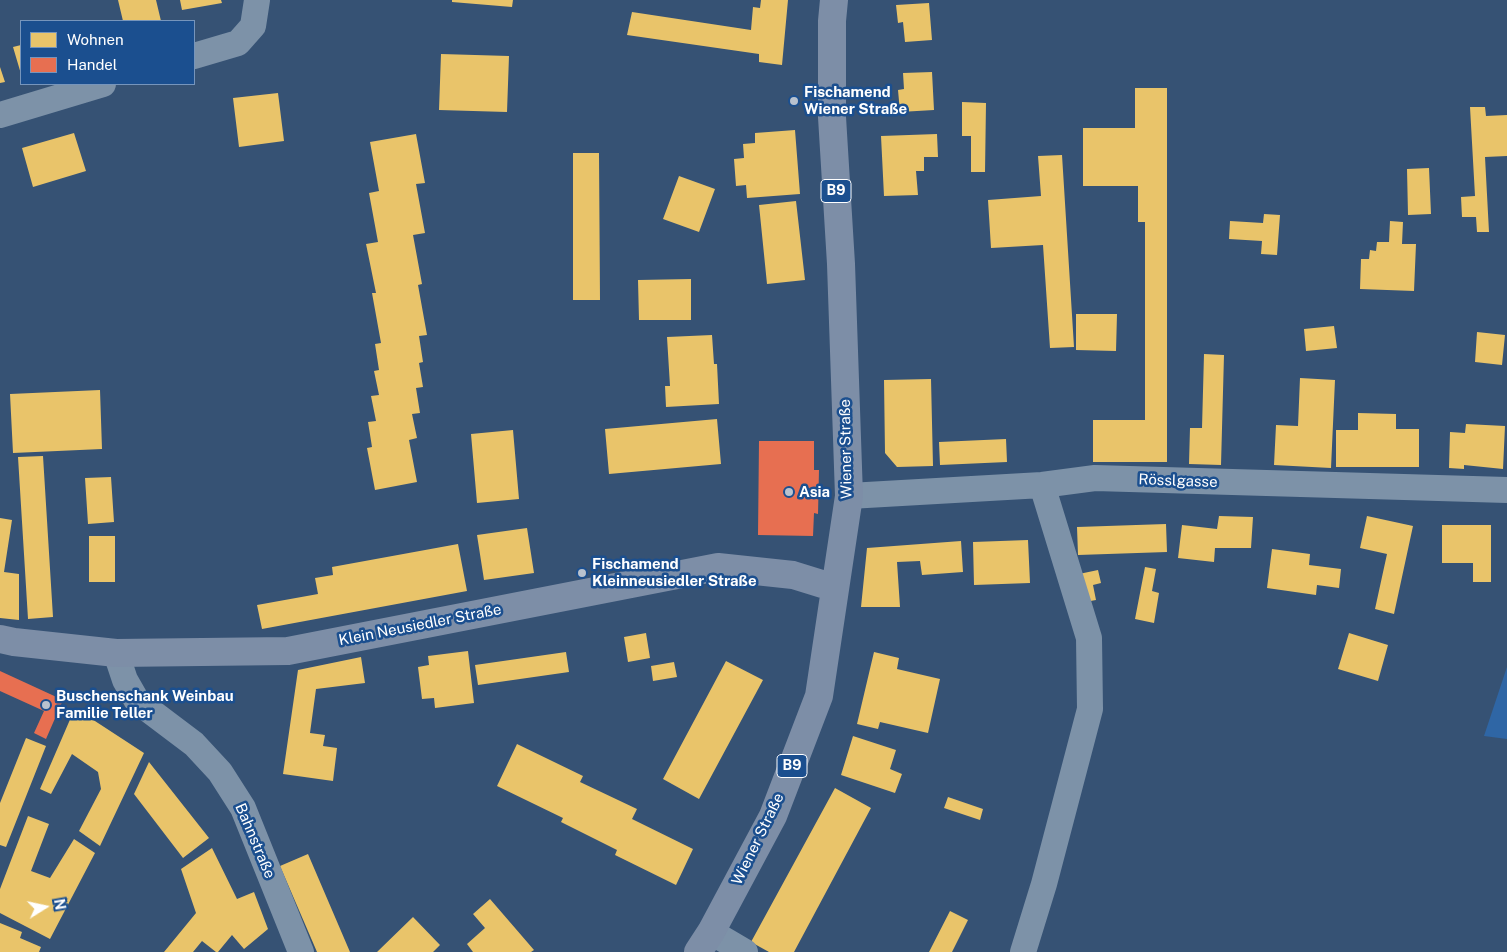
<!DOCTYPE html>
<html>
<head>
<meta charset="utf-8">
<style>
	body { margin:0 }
	#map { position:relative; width:1507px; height:952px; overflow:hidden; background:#365274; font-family:"Public Sans",sans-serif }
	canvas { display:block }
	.legend { position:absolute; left:20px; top:20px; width:175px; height:65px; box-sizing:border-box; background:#1b4f8f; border:1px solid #7695bc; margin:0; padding:6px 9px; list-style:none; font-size:15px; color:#fff }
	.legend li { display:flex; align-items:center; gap:10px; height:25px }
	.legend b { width:25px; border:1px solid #7695bc }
	.north { position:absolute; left:20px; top:882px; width:50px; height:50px; -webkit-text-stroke:4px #1b4f8f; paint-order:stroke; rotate:80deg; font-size:14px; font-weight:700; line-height:20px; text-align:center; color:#fff }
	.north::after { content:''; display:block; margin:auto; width:18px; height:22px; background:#fff; clip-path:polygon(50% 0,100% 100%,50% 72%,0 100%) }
</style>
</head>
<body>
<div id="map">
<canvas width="1507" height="952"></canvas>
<ul class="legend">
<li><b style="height:14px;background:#e9c46a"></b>Wohnen</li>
<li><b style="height:14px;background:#e76f51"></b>Handel</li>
</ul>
<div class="north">N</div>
</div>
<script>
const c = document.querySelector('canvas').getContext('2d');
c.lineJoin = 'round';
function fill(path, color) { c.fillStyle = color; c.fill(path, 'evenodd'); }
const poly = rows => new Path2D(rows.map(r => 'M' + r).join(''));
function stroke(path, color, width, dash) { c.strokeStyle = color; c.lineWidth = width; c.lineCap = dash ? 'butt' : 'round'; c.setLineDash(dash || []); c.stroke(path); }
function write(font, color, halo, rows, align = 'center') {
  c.font = font + ' "Public Sans",sans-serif'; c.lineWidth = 5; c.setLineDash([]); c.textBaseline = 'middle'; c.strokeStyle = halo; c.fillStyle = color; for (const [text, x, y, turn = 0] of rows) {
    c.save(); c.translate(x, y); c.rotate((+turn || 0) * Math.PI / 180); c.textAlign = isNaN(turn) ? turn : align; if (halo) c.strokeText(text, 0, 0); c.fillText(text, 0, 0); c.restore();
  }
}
fill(poly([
	[1507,667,1507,739,1484,736]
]), '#2f66a5');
fill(poly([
	[118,0,156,0,161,21,123,21],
	[180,0,221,0,222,3,182,10],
	[452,0,513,0,512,7,452,2],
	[761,0,788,0,782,65,759,62,759,54,627,35,632,12,751,30,753,7,760,8],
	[929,3,932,40,905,42,903,22,898,23,896,5],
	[21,45,21,74,13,47],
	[441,54,509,56,507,112,439,110],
	[0,67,5,82,0,83],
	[932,72,934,110,900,112,898,90,904,89,903,73],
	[1135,88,1167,88,1167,462,1093,462,1093,420,1145,420,1145,222,1138,222,1138,186,1083,186,1083,128,1135,128],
	[278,93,284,141,239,147,233,98],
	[962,102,986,103,985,172,971,172,971,136,962,136],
	[1470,107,1485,107,1486,116,1507,115,1507,156,1485,157,1489,232,1477,232,1476,217,1462,217,1461,197,1475,196],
	[795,130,800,194,747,198,746,185,736,186,734,159,744,158,743,144,755,143,755,133],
	[74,133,86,171,33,187,22,148],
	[416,134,425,183,416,184,425,233,413,235,422,284,418,285,427,335,419,336,423,362,419,363,423,387,416,388,420,413,412,414,417,438,409,440,417,482,375,490,367,448,372,447,368,422,376,421,371,396,379,395,374,371,379,370,375,344,381,343,372,293,376,293,366,244,378,242,369,193,379,191,370,142],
	[937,134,938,157,924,157,924,171,916,171,918,195,884,196,881,136],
	[573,153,599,153,600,300,573,300],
	[1062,155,1074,347,1050,348,1043,245,991,248,988,200,1041,196,1038,156],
	[1429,168,1431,214,1408,215,1407,169],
	[679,176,715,189,699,232,663,219],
	[796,201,805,280,767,284,759,205],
	[1264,214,1280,215,1277,255,1261,254,1262,241,1229,239,1230,221,1263,223],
	[1390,221,1403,222,1402,244,1416,244,1414,291,1360,289,1361,259,1369,259,1370,250,1376,251,1377,242,1389,242],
	[691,279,691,320,639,320,638,280],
	[1076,314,1117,314,1116,351,1076,350],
	[1334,326,1337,348,1306,351,1304,329],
	[1477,332,1505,335,1502,365,1475,362],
	[712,335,714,364,717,364,719,404,666,407,665,386,670,386,667,337],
	[1204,354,1224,355,1221,465,1189,464,1190,428,1202,428],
	[1300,378,1335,380,1331,468,1274,465,1276,425,1298,426],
	[931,379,933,466,897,467,885,453,884,380],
	[100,390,102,449,13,453,10,394],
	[1358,413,1396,414,1396,429,1419,429,1419,467,1336,467,1336,430,1358,430],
	[717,419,721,464,609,474,605,429],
	[1466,424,1505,426,1503,469,1464,465,1464,469,1449,468,1450,432,1465,433],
	[513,430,519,499,477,503,471,434],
	[1006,439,1007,462,940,465,939,442],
	[43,456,53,617,28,619,18,457],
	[111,477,114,522,88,524,85,478],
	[1219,516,1253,517,1251,548,1215,548,1214,562,1178,558,1182,525,1217,529],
	[1367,516,1413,526,1394,614,1375,609,1387,554,1360,548],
	[0,518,12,520,4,572,19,574,19,620,0,618],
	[1166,524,1167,552,1078,555,1077,527],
	[1442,525,1491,525,1491,582,1473,582,1473,563,1442,563],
	[527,528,534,573,484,580,477,535],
	[89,536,115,536,115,582,89,582],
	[1028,540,1030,583,974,585,973,542],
	[961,541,963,572,922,575,920,561,897,562,900,607,861,607,867,548],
	[458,544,467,591,262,629,257,605,318,594,315,578,333,575,332,567],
	[1272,549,1310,554,1309,565,1341,569,1339,588,1317,585,1316,595,1267,588],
	[1145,567,1156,569,1152,591,1159,593,1154,623,1135,619],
	[1098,570,1101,583,1093,585,1096,600,1085,602,1079,574],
	[646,633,650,658,628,662,624,637],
	[1349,633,1388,645,1378,681,1338,669],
	[468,651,474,703,435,708,434,698,422,699,418,667,429,665,428,656],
	[566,652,569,672,478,685,475,665],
	[874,652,899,658,897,669,940,679,928,733,880,722,878,729,857,724],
	[361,657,365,683,316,689,310,733,325,735,323,746,337,748,333,781,283,774,298,670],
	[726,661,763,680,699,799,663,779],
	[674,662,677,677,653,681,651,666],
	[75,708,144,753,100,846,79,831,101,789,98,772,72,754,51,794,40,789],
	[853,736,896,750,890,769,902,774,895,793,841,775],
	[26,738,46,746,6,847,0,845,0,803],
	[517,744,583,776,580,782,637,809,632,819,693,849,676,885,615,855,617,850,561,822,563,818,497,786],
	[149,762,209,838,183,858,134,794],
	[835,788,871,808,794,952,769,952,751,942],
	[948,797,983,809,980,820,944,808],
	[28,816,49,824,31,871,50,878,74,839,95,853,50,939,0,913,0,889],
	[212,848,237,899,254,892,268,929,244,949,232,935,218,952,216,952,202,941,193,952,164,952,196,913,181,869],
	[308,854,350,952,317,952,280,866],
	[490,899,534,950,531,952,473,952,467,944,485,928,473,914],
	[950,911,968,920,952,952,929,952],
	[413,917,440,945,433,952,377,952],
	[0,923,22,932,20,938,41,947,39,952,0,952]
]), '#e9c46a');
fill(poly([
	[759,441,814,441,814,470,819,470,818,514,814,513,813,536,758,535],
	[0,671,63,700,46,739,34,733,44,711,0,691]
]), '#e76f51');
stroke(poly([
	[194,56,238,43,253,26,257,0],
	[0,115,103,84],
	[849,496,1042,485,1095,478,1507,490],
	[116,653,125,680,137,701,194,744,220,772,243,808,301,952],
	[711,932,745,952],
	[1023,952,1044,884,1090,709,1089,638,1042,485]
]), '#7d92a8', 26);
stroke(poly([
	[0,639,14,642,116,653,288,651,718,567,793,575,835,588],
	[698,952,711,932,773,816,819,696,849,496,841,264,832,117,832,21,834,0]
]), '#7d8ea7', 28);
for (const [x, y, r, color] of [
	[794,101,5,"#b9c2ce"],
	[789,492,5,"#b9c2ce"],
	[582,573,5,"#b9c2ce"],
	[46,705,5,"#b9c2ce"]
]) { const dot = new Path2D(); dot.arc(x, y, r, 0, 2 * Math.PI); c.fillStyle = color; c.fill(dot); stroke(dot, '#1b4f8f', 2); }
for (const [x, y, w] of [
	[836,191,30],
	[792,766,30]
]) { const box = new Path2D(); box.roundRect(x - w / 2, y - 11.5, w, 23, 4); c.fillStyle = '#1b4f8f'; c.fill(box); stroke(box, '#fff', 1); }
write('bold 14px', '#fff', null, [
	["B9",836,191],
	["B9",792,766]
]);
write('bold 15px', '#fff', '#1b4f8f', [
	["Fischamend",804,92],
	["Wiener Straße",804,109],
	["Asia",799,492],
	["Fischamend",592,564],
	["Kleinneusiedler Straße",592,581],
	["Buschenschank Weinbau",56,696],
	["Familie Teller",56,713]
], 'left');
write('15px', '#fff', '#1b4f8f', [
	["Wiener Straße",846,449,-91],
	["Rösslgasse",1178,481,2],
	["Klein Neusiedler Straße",420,625,-11],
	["Wiener Straße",758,839,-64],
	["Bahnstraße",255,841,67]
]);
</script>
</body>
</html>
